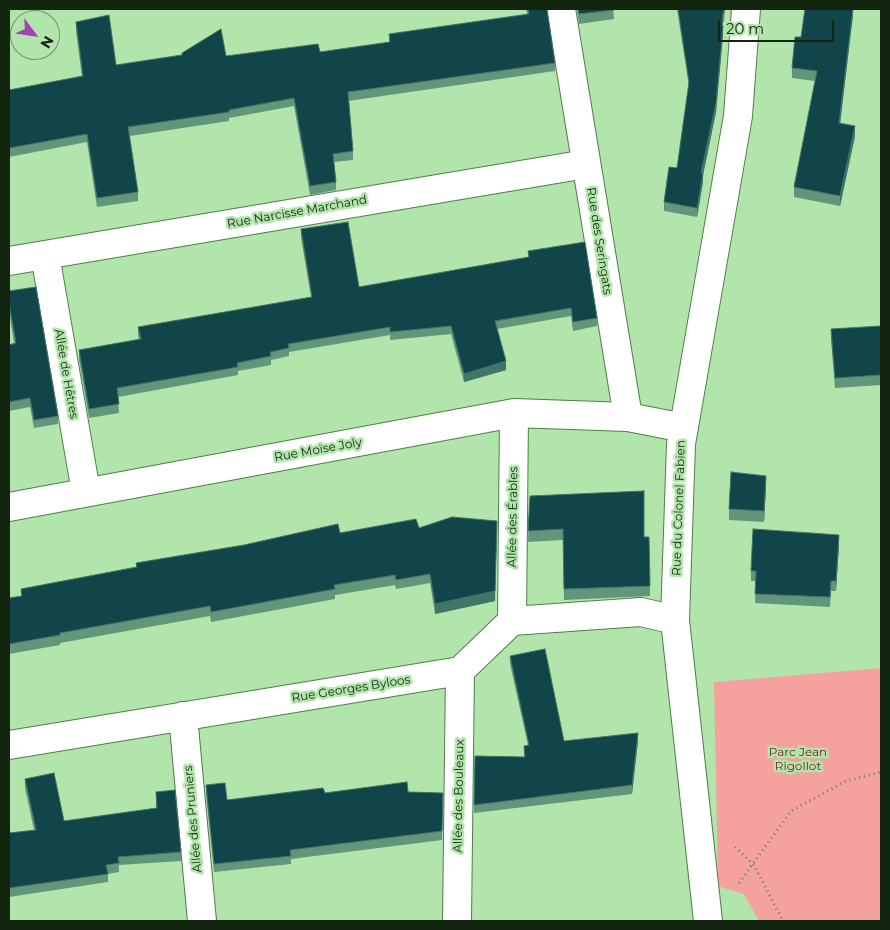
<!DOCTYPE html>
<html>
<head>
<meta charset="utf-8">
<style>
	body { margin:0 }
	#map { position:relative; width:890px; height:930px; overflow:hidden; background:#b2e5ab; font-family:Montserrat,sans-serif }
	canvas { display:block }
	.frame { position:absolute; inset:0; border:10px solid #12250f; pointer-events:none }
	.north { position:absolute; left:10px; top:10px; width:50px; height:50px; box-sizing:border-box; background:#b2e5ab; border:1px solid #72986d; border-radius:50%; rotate:121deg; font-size:14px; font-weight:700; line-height:20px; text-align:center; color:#12250f }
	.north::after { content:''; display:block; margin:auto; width:18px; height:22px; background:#a045af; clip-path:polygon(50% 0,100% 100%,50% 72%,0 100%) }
	.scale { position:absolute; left:718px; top:20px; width:116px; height:22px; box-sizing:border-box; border:2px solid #12250f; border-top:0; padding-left:6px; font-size:15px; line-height:18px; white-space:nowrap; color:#12250f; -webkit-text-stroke:4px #b2e5ab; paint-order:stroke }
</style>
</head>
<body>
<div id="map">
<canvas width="890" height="930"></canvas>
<div class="frame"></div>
<div class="north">N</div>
<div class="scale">20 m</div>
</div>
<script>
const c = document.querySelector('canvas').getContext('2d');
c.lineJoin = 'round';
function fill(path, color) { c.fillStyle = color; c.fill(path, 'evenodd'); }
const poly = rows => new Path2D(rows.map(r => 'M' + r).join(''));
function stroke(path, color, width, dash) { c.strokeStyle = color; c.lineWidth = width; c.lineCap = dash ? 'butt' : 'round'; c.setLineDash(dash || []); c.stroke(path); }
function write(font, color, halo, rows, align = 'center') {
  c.font = font + ' Montserrat,sans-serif'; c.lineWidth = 5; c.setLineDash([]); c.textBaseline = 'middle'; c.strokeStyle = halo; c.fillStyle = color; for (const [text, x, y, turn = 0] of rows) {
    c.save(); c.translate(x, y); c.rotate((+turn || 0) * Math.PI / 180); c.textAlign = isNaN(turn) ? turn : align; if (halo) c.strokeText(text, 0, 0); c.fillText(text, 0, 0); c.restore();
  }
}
fill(poly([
	[881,668,881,921,759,921,744,894,718,886,714,682]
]), '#f5a29f');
const street = poly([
	[561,9,628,417,684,428],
	[45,255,86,492],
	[9,261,586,164],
	[9,507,514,413,628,417],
	[512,621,514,413],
	[183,716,202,921],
	[9,745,460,671,512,621,641,612,675,620],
	[457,921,460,671],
	[708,921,675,620,681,444,738,116,746,9]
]);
stroke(street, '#4f7e49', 30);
stroke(poly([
	[735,847,754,865,783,921],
	[739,883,791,811,846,781,881,772]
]), '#63875e', 3, [1, 4]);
stroke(street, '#fff', 28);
fill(poly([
	[526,9,547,9,555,63,555,71,348,101,353,151,353,160,334,162,336,182,336,190,310,195,294,106,229,118,229,121,130,136,138,192,138,201,97,207,87,142,9,157,9,90,82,77,76,31,76,22,116,65,182,55,182,53,226,56,320,52,389,42,389,34,527,14],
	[577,9,613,9,614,19,579,24],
	[677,9,725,9,724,22,723,22,723,35,716,112,703,175,703,182,697,217,664,211,664,202,677,168,689,86],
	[853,9,853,15,840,123,855,136,840,206,794,197,794,187,815,81,792,78,792,68,801,37],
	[301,229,359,287,528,257,528,251,597,318,597,326,573,331,571,316,497,329,506,370,464,382,451,334,390,340,390,335,289,352,289,356,271,360,271,365,238,371,238,375,118,397,119,413,89,418,79,359,79,350,139,340,138,335,138,327,311,297,301,238],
	[9,291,58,416,58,424,34,428,30,407,9,411,9,345,14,343,9,311],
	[881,326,881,385,835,388,831,340,831,329],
	[766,487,764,522,729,520,729,509],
	[530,496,644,537,649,537,650,596,564,600,563,540,528,542],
	[419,528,495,601,435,614,430,583,396,589,395,585,335,595,335,599,211,622,210,616,60,643,60,645,9,654,9,598,21,597,21,589,136,567,136,563,340,533],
	[839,545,836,591,831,591,830,607,755,603,756,581,751,581,751,571],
	[510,656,564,741,638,741,632,794,474,813,475,756,524,757,524,746,528,745,510,664],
	[25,779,64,821,156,808,156,792,181,852,181,861,119,865,119,872,108,874,108,882,9,897,9,833,34,830,25,788],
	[206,785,227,800,325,793,408,792,443,793,442,840,291,859,291,864,214,872,206,794]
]), '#62957a');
fill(poly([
	[853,9,853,15,839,133,839,123],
	[723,26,723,35,716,112,703,175,703,182,697,217,697,208,701,173],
	[855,126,855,136,840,206,840,196],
	[506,361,506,370,464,382,464,374],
	[766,476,766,487,764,522,764,511],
	[497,521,495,601,435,614,435,604],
	[839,535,839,545,836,591,836,581],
	[638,733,638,741,632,794,632,785]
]), '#417566');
const building = poly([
	[528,9,547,9,555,63,348,92,353,151,333,154,336,182,310,186,294,98,229,110,229,112,128,127,138,192,97,198,87,134,9,148,9,90,83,76,76,22,109,15,116,65,182,55,182,53,221,29,226,56,318,44,320,52,390,42,389,34,529,14,528,9],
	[578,9,613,9,614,10,579,14,578,9],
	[678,9,724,9,724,13,723,13,722,26,723,26,716,103,701,173,703,173,697,208,664,202,669,167,677,168,689,82,678,9],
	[805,9,853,9,839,123,855,126,840,196,794,187,817,71,792,68,795,37,801,37,805,9],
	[348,222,359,287,529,257,528,251,585,242,597,318,573,322,571,308,495,321,506,361,464,374,451,326,390,332,390,327,288,344,289,348,270,352,271,356,237,363,238,367,117,388,119,404,89,409,79,350,141,339,138,327,312,297,301,229,348,222],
	[36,287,58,416,34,420,30,398,9,402,9,345,16,343,9,303,9,291,36,287],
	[881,326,881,375,835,378,831,329,881,326],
	[731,472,766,476,764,511,729,509,731,472],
	[644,491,644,537,649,537,650,586,564,589,563,529,528,531,530,496,644,491],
	[452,517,497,521,495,591,435,604,430,574,396,580,395,575,334,585,335,589,211,612,210,606,60,633,60,635,9,644,9,598,22,596,21,589,137,567,136,563,244,545,338,524,340,533,416,519,419,528,452,517],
	[753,529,839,535,836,581,831,581,830,597,755,594,756,571,751,571,753,529],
	[545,649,564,741,638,733,632,785,474,805,475,756,525,757,524,746,529,745,510,656,545,649],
	[54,773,64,821,157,808,156,792,175,790,181,852,118,857,119,863,106,865,108,874,9,888,9,833,36,830,25,779,54,773],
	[407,782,408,792,443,793,442,831,290,850,291,856,214,864,206,785,225,783,227,800,323,788,325,793,407,782]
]);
fill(building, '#114549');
stroke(building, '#417566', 1);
write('12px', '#12250f', '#b2e5ab', [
	["Rue Narcisse Marchand",297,212,-10],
	["Rue des Seringats",599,241,81],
	["Allée de Hêtres",66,374,80],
	["Rue Moïse Joly",318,450,-10],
	["Rue du Colonel Fabien",679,508,-88],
	["Allée des Érables",513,517,-89],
	["Rue Georges Byloos",351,689,-9],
	["Allée des Bouleaux",459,796,-89],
	["Allée des Pruniers",193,819,-95]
]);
write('12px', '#7b1b23', '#b2e5ab', [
	["Parc Jean",798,752],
	["Rigollot",798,766]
]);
</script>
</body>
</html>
